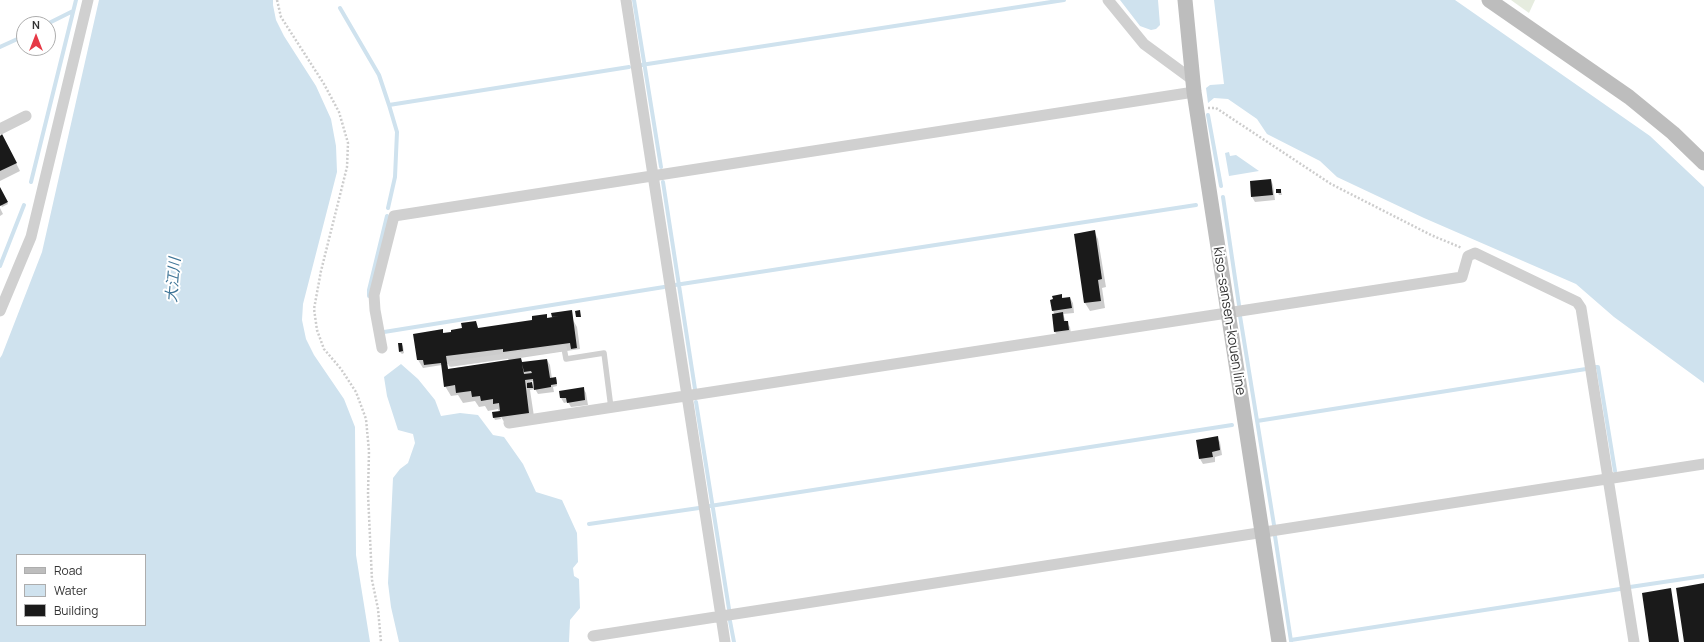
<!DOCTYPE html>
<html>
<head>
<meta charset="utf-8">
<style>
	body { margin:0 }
	#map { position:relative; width:1704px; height:642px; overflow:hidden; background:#fff; font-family:Manrope,sans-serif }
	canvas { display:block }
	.legend { position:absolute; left:16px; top:554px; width:130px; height:72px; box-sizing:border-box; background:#fff; border:1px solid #adadad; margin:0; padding:5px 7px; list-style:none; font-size:12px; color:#333 }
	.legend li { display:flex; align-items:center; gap:8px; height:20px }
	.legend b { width:20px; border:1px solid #adadad }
	.north { position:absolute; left:16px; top:16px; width:40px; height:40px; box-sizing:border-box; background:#fff; border:1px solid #adadad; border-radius:50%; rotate:0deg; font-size:11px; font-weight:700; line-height:16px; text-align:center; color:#333 }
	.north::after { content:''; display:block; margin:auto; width:14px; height:18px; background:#e63946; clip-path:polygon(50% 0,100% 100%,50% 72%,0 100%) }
</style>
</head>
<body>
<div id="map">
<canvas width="1704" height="642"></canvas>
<ul class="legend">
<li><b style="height:5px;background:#bdbdbd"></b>Road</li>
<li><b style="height:11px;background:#cfe2ee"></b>Water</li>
<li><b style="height:11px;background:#1a1a1a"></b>Building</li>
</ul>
<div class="north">N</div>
</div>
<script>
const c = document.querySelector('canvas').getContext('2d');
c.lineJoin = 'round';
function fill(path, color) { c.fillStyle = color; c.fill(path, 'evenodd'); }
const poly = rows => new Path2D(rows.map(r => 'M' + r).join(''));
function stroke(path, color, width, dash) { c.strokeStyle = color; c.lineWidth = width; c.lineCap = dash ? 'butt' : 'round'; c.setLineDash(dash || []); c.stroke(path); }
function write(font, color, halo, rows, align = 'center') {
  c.font = font + ' Manrope,"Noto Sans JP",sans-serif'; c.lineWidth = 4; c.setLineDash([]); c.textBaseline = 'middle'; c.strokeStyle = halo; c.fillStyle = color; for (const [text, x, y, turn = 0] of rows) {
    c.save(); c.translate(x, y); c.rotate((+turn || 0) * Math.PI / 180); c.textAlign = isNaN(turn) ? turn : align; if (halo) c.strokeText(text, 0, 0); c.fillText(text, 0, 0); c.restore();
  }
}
fill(poly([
	[1511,0,1535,0,1529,13]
]), '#e6ecdf');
fill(poly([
	[99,0,273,0,273,5,276,20,284,36,316,86,331,119,336,146,337,172,303,304,302,320,306,339,314,355,344,399,355,427,356,555,370,642,0,642,0,358,2,355,42,252],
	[17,555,145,555,145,625,17,625],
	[1120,0,1158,0,1160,25,1156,29,1151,30,1140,26],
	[1214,0,1455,0,1650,136,1704,187,1704,383,1614,317,1576,284,1424,218,1337,177,1320,161,1267,134,1257,119,1228,99,1214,98,1208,103,1206,88,1210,85,1224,84],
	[1229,152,1230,156,1236,155,1259,171,1229,176,1225,153],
	[401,364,418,379,435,400,441,416,460,413,478,415,493,435,504,437,523,464,536,492,562,500,577,533,578,562,573,568,574,576,579,579,580,608,570,620,569,642,399,642,391,607,388,583,393,478,400,469,408,463,415,443,413,434,398,430,387,396,384,377]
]), '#cfe2ee');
fill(poly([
	[0,137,6,143,20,171,0,181],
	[1271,180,1273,185,1275,200,1255,202,1252,197],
	[0,189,8,204,2,207,0,203],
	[1277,190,1281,190,1282,195,1279,195],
	[0,208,3,214,0,216],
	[1094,231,1098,239,1106,287,1102,288,1105,308,1090,311,1085,303,1075,234],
	[1061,295,1063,299,1070,298,1073,303,1074,313,1063,314,1066,322,1070,327,1071,334,1058,336,1055,332,1055,315,1053,311],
	[572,313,573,320,577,327,580,349,520,358,523,363,547,360,550,365,552,379,555,378,557,380,557,386,553,387,554,392,538,394,535,389,530,390,535,423,507,427,500,415,501,419,495,420,494,418,493,413,499,412,498,409,488,411,485,406,479,407,475,401,463,403,458,395,451,396,445,386,442,365,423,368,418,360,442,330,444,334,464,331,476,322,477,329,534,321,546,315,548,319,554,318,553,316],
	[507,356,509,361,448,369,447,364],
	[534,381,535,389,532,384,529,384,529,382],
	[399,344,401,344,403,346,404,353,402,354,400,352],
	[583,388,586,393,588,405,571,407,568,402,564,403,561,398],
	[1217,438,1220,442,1222,455,1215,457,1215,462,1203,464,1200,459]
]), '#0003');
stroke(poly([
	[634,0,661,167],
	[340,8,379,75,389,105,629,67],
	[47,24,73,11],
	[0,47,24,36],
	[641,65,1064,0],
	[1208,115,1221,186],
	[31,182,76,0],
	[663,182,695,389],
	[1223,197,1239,305],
	[388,208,395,177,397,132,389,105],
	[0,266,24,205],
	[675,285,1196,205],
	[369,296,369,290,387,216],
	[1240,316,1274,525],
	[384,332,664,287],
	[1595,367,1598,367,1615,471],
	[696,402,729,609],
	[1257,421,1586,369],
	[710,506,1232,425],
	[589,524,699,508],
	[1275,536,1291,641],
	[1630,587,1704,576],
	[730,621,734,642],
	[1291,640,1620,589]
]), '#cfe2ee', 4);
fill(poly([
	[2,134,17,163,0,171,0,136],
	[1271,179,1273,195,1251,197,1250,181],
	[0,187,8,202,0,206],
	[1276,189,1281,189,1281,193,1276,193],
	[1095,230,1102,279,1098,280,1101,301,1084,303,1074,234],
	[1062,294,1062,298,1070,297,1072,308,1052,311,1050,300,1053,299,1052,296],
	[572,310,577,348,571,349,570,343,503,352,503,349,446,356,448,369,521,358,522,362,547,359,550,378,556,377,557,384,551,385,551,387,534,390,533,379,525,380,529,413,493,418,492,412,500,411,499,403,493,404,493,399,481,401,480,396,472,397,471,391,456,393,455,385,444,387,441,363,424,365,423,360,417,360,413,334,443,329,443,333,451,332,451,330,462,328,461,323,476,321,478,328,532,320,532,316,547,314,547,318,559,316,552,317,551,313],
	[522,364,524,372,531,371,532,373,524,374],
	[580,310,581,317,576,317,575,311],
	[1063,312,1064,321,1068,321,1069,330,1054,332,1052,314],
	[398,343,402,343,403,351,399,352],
	[532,382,533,388,527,388,527,383],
	[584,387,585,400,567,403,566,398,560,398,559,391],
	[1218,436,1220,450,1212,452,1213,457,1199,459,1196,440],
	[1704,583,1704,642,1684,642,1676,588],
	[1671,588,1679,642,1649,642,1642,593]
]), '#1a1a1a');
stroke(poly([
	[277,0,281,17,324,84,339,112,348,143,347,167,321,271,314,309,317,330,324,349,341,369,356,392,366,419,369,451,368,494,372,580,378,609,381,642],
	[1208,108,1216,108,1331,184,1431,235,1462,248]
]), '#cdcdcd', 2.5, [2, 2]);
stroke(poly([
	[451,364,564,348,566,359,604,353,611,408]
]), '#d0d0d0', 5.5);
stroke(poly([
	[626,0,725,642],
	[1108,0,1144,44,1193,80],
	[0,129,26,116],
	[0,311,31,237,88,0],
	[382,348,375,310,374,295,394,216,1194,92],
	[509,423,1462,277,1468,256,1475,253,1577,302,1581,308,1634,642],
	[593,636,1704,464]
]), '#d0d0d0', 11);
stroke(poly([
	[1185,0,1194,92,1279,642],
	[1489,0,1629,97,1673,133,1704,163]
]), '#bdbdbd', 15);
write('14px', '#333', '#fff', [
	["kiso-sansen-kouen line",1229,321,81]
]);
write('italic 15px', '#3f7597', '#fff', [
	["大江川",174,280,-85]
]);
</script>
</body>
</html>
